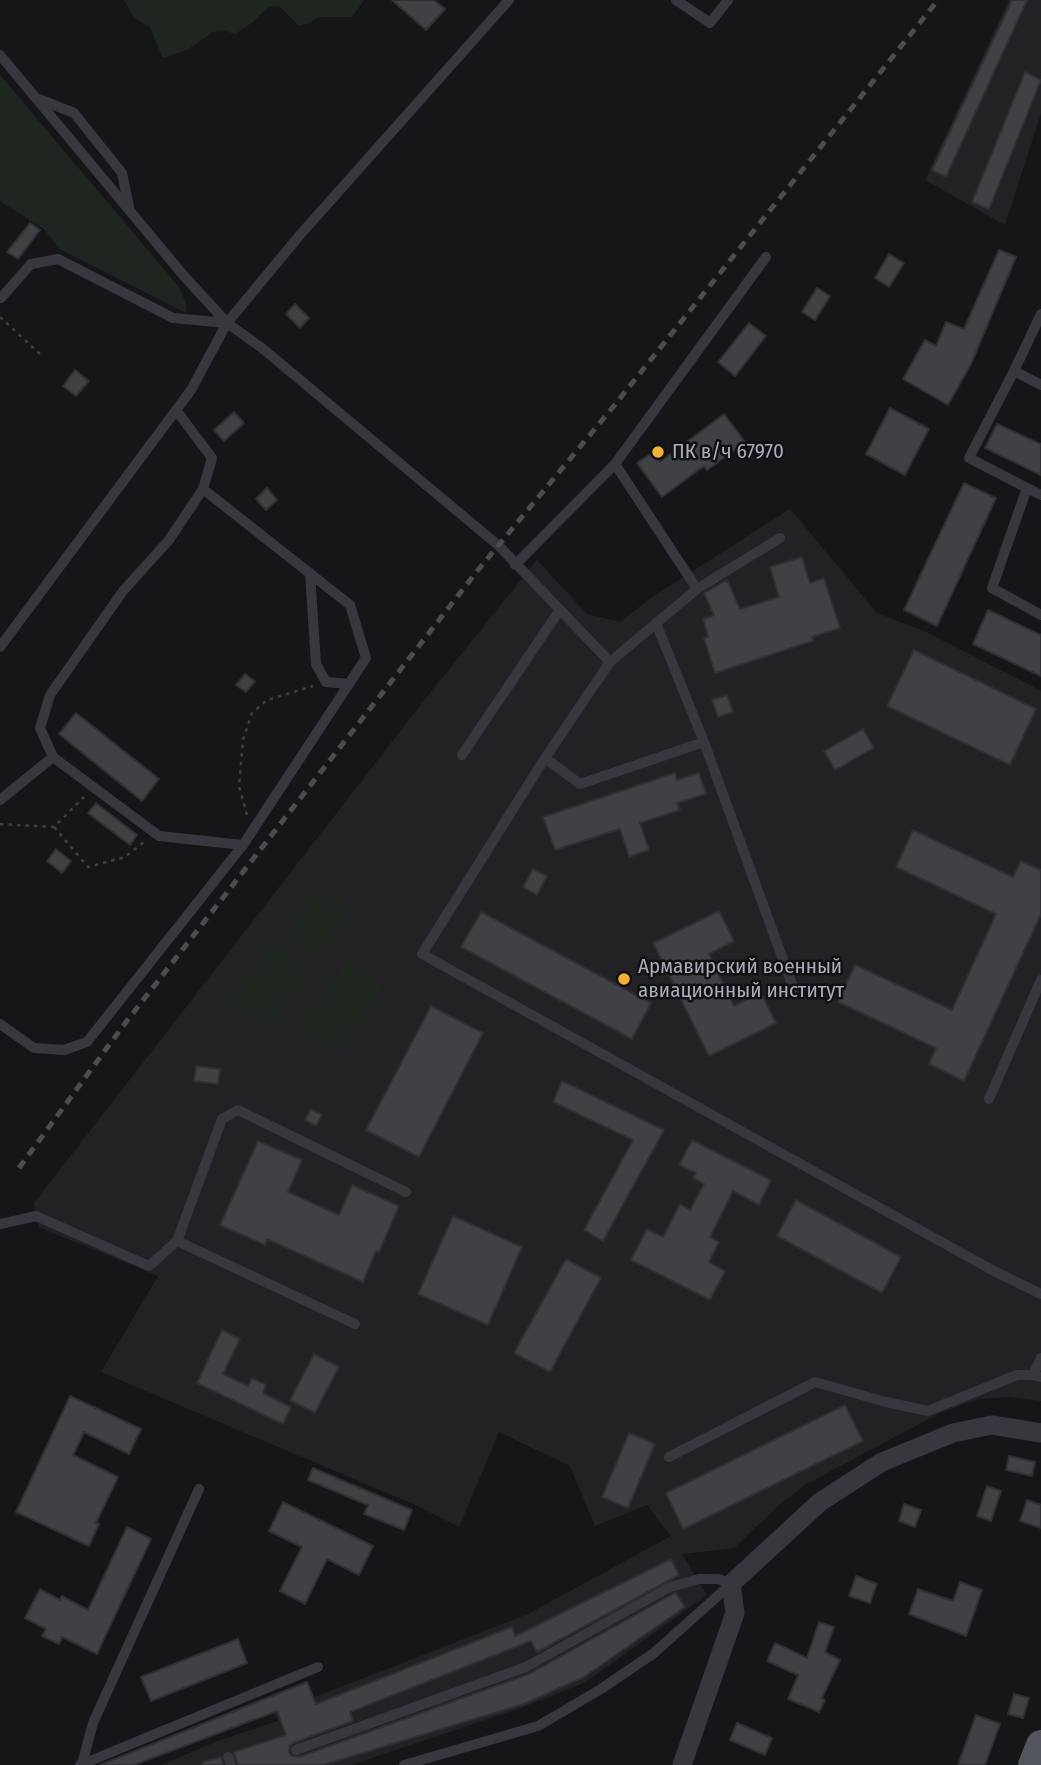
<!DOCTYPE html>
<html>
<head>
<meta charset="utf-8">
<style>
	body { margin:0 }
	canvas { display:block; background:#161618 }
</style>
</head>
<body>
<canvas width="1041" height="1765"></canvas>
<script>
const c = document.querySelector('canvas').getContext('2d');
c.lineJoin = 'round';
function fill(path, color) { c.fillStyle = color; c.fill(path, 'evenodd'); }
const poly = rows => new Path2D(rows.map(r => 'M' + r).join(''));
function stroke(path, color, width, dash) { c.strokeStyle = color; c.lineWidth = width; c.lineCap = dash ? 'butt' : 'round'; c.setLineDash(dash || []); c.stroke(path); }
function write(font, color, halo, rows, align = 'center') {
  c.font = font + ' "Fira Sans Condensed",sans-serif'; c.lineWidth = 5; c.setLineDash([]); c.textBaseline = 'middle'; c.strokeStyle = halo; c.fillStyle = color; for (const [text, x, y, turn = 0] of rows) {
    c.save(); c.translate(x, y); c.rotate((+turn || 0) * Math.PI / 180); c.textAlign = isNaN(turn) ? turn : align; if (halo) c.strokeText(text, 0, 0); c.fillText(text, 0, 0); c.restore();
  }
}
fill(poly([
	[1009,0,1041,0,1041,113,1005,225,925,180],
	[790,509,877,613,926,632,1041,691,1041,1401,1008,1397,978,1399,940,1413,803,1486,778,1506,734,1548,682,1554,707,1595,584,1683,521,1708,351,1765,161,1765,218,1741,278,1721,274,1713,528,1614,671,1536,647,1505,595,1526,570,1466,499,1432,459,1527,413,1504,101,1372,158,1276,39,1227,34,1203,426,698,537,560,587,614,620,622,651,598]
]), '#222225');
fill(poly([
	[124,0,364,0,352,17,319,17,309,23,299,26,280,7,269,6,253,22,235,34,225,31,213,32,187,50,163,58,150,28,133,16],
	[0,75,179,287,186,304,186,313,59,249,45,230,0,201],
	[318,889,349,910,318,957,286,936],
	[273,943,310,968,270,1028,232,1003],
	[346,962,384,988,339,1053,301,1027]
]), '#1e261f');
const building = poly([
	[392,0,434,0,445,9,426,30,392,0],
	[1012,0,1027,0,946,177,932,170,1012,0],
	[1025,72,1041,80,989,209,972,202,1025,72],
	[30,223,40,230,18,259,7,252,30,223],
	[999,250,1016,257,971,364,948,405,903,379,925,340,936,346,946,322,964,329,999,250],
	[889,254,904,263,889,287,875,278,889,254],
	[817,288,830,296,815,320,802,312,817,288],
	[295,304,309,318,300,328,286,314,295,304],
	[749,323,766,336,735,376,718,362,749,323],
	[75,370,89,381,76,396,63,386,75,370],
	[890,408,929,429,905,475,866,454,890,408],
	[234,412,244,423,224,441,214,430,234,412],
	[724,414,745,442,707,470,704,466,662,497,637,463,653,452,660,462,724,414],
	[997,424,1041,444,1041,475,985,448,997,424],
	[964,483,996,498,937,626,904,610,964,483],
	[267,488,277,500,266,510,256,499,267,488],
	[802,557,810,583,824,578,840,628,812,637,813,641,715,673,704,638,708,637,703,619,714,615,704,593,727,580,740,609,779,597,770,567,802,557],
	[988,610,1041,635,1041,676,973,644,988,610],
	[914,650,1036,709,1010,765,887,706,914,650],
	[245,674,255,681,246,692,236,685,245,674],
	[727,695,733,712,718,717,712,700,727,695],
	[76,713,159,779,142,801,59,734,76,713],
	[863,729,874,748,835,770,824,751,863,729],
	[675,773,677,780,699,773,706,794,677,803,680,810,640,823,649,850,629,857,620,829,555,850,543,817,675,773],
	[96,803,137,835,130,845,88,813,96,803],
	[913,830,1013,877,1021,861,1041,870,1041,914,964,1081,929,1064,936,1048,838,1002,855,965,952,1010,996,914,896,867,913,830],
	[56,849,71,861,62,873,47,861,56,849],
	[533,869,547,876,537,895,523,887,533,869],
	[719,911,734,941,709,954,734,1006,761,993,776,1023,709,1056,653,943,719,911],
	[481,912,651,1003,632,1039,461,947,481,912],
	[431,1006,483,1033,419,1157,366,1130,431,1006],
	[196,1066,220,1069,218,1084,194,1081,196,1066],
	[562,1081,664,1130,603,1241,584,1230,633,1140,553,1102,562,1081],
	[311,1109,322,1115,316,1126,305,1120,311,1109],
	[692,1140,771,1180,759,1205,733,1191,710,1237,719,1242,709,1262,725,1271,710,1300,631,1260,647,1229,663,1237,680,1204,690,1210,704,1184,693,1178,696,1173,679,1165,692,1140],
	[258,1141,302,1160,288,1192,339,1215,352,1185,399,1206,379,1252,376,1251,363,1282,267,1239,265,1245,220,1225,258,1141],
	[796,1200,901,1257,882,1293,777,1236,796,1200],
	[453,1216,522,1247,488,1325,418,1294,453,1216],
	[566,1259,601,1278,550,1372,514,1353,566,1259],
	[222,1330,240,1339,223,1374,248,1386,252,1378,266,1385,263,1393,291,1407,283,1424,197,1383,222,1330],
	[314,1354,339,1367,315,1413,290,1400,314,1354],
	[70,1396,141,1429,129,1454,84,1432,73,1455,118,1477,96,1523,99,1524,89,1546,16,1512,70,1396],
	[845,1405,863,1441,683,1529,666,1493,845,1405],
	[629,1433,655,1444,628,1508,602,1497,629,1433],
	[1009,1456,1035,1462,1032,1476,1006,1470,1009,1456],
	[313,1468,412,1510,404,1530,364,1514,368,1505,308,1480,313,1468],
	[987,1486,1001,1491,991,1521,977,1516,987,1486],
	[1027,1500,1041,1505,1041,1528,1020,1521,1027,1500],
	[283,1502,373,1546,359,1575,327,1559,305,1604,280,1591,302,1547,269,1531,283,1502],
	[904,1504,921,1510,915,1527,899,1521,904,1504],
	[127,1527,151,1539,97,1654,62,1637,59,1644,42,1636,46,1629,25,1618,40,1589,60,1600,62,1596,88,1610,127,1527],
	[671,1559,679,1575,537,1652,531,1641,350,1712,353,1721,293,1743,290,1746,289,1752,292,1756,299,1757,529,1674,673,1594,676,1593,685,1607,584,1677,524,1704,323,1765,238,1765,234,1752,286,1735,277,1711,134,1765,100,1765,307,1682,316,1704,512,1627,515,1636,671,1559],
	[856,1576,877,1584,870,1603,849,1596,856,1576],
	[960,1582,982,1590,966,1636,909,1614,918,1589,953,1601,960,1582],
	[819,1622,834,1627,825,1652,840,1660,822,1698,825,1700,819,1712,788,1699,798,1675,767,1661,775,1643,807,1658,819,1622],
	[238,1639,247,1663,151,1701,141,1677,238,1639],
	[1014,1694,1029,1698,1023,1718,1008,1714,1014,1694],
	[976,1715,1000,1724,985,1765,958,1765,976,1715],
	[737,1723,772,1738,765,1755,730,1740,737,1723],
	[221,1757,223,1765,203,1765,203,1762,221,1757]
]);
fill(building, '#404145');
stroke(building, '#303034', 2);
stroke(poly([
	[0,317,40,354],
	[247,815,239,786,243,740,252,713,267,700,313,686],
	[0,824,54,827,84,797],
	[54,827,88,867,125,857,144,842]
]), '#3d3f44', 2.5, [3.5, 5]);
stroke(poly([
	[676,0,710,23,728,0],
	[0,55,184,276,227,323,262,348,499,546,610,662,545,758,422,954,994,1271,1041,1294],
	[39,99,74,113,122,173,129,207],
	[1,298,31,264,58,259,173,318,227,323],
	[1041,314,1014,371,1041,385],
	[1014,371,969,458,1041,495],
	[176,410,212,458,203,489],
	[615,464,697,589],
	[1027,488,992,588,1041,615],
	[515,565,615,464,766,257],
	[310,573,316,664,326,682,349,684],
	[656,623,704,742,794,990],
	[0,647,191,390,227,323,299,236,509,0],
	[610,662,697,589,780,538],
	[462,755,559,611],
	[545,758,580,784,704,742],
	[0,800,53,757],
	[0,1024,34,1048,64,1050,87,1042,243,845,366,658,350,605,203,489,169,540,123,591,50,695,40,728,53,757,159,836,243,845],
	[989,1099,1041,980],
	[0,1224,36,1216,149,1266,177,1241,222,1119,238,1110,406,1192],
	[177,1241,355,1324],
	[1033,1375,1041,1358],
	[669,1457,815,1382,886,1402,928,1411,1017,1375,1033,1375,1041,1377],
	[296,1750,526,1667,670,1587,699,1579,718,1579,731,1584,654,1653,601,1689,538,1726,404,1765],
	[228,1757,231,1765],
	[82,1764,93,1723,199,1489],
	[80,1765,318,1667]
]), '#37383d', 10);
stroke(poly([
	[682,1765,735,1613,731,1584,820,1502,882,1462,953,1433,992,1425,1041,1433]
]), '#37383d', 19);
stroke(poly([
	[1033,1765,1041,1745]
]), '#53555c', 30);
stroke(poly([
	[19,1168,123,1026,478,570,613,407,938,0]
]), '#4a4c52', 5, [9, 7]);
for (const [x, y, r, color] of [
	[658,452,7,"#f2b134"],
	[624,979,7,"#f2b134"]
]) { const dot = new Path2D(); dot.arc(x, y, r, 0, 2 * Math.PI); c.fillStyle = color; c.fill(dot); stroke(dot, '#111113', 2.5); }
write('21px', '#a8adb8', '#111113', [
	["ПК в/ч 67970",672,452],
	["Армавирский военный",638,967],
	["авиационный институт",638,991]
], 'left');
</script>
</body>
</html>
